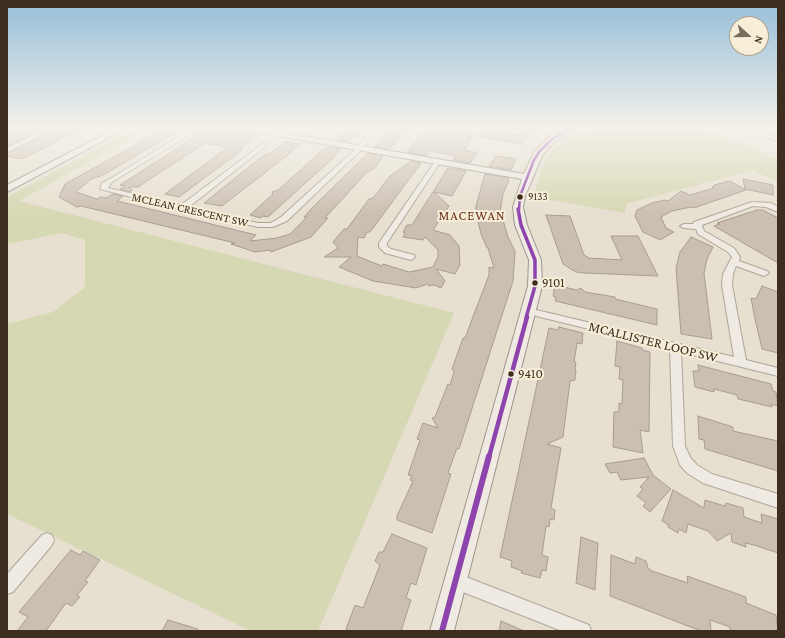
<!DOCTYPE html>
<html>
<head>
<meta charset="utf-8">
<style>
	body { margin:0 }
	#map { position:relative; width:785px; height:638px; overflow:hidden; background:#e7e0d1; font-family:"Crimson Pro",serif }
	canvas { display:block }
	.frame { position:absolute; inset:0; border:8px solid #3d2e20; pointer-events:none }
	.north { position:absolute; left:729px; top:16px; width:40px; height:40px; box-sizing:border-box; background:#f7eed8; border:1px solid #ada18e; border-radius:50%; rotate:111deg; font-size:11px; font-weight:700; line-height:16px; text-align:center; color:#3d2e20 }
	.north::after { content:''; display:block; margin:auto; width:14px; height:18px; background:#786c5e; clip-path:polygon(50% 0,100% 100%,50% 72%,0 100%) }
</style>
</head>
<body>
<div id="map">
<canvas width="785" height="638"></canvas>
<div class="frame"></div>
<div class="north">N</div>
</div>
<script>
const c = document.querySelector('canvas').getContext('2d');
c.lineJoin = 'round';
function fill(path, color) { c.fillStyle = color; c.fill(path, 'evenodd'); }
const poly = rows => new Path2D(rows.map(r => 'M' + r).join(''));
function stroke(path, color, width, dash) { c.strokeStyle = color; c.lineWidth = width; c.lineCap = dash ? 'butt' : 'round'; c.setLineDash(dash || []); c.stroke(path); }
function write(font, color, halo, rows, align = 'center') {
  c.font = font + ' "Crimson Pro",serif'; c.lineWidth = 4; c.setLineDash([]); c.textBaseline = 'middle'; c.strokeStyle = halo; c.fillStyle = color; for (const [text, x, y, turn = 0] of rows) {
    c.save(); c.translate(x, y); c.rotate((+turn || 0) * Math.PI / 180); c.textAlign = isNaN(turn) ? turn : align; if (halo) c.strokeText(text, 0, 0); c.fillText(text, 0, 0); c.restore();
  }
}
fill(poly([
	[137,127,153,127,19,201,454,313,318,631,251,631,7,514,7,324,53,312,85,287,85,240,62,233,7,244,7,197],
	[592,127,703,127,778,160,778,182,753,170,626,204,625,213,533,197,544,163,553,149,568,137]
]), '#d6d7b3');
const building = poly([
	[7,127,48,127,7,146,7,127],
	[60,127,86,127,21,159,7,156,7,153,60,127],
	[168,127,185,127,103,175,91,179,76,192,97,199,101,197,106,198,113,194,123,196,117,201,256,235,250,241,277,238,290,234,307,217,304,217,313,207,366,155,368,153,383,156,375,168,367,172,325,218,328,218,311,237,271,252,270,250,255,252,231,244,235,243,81,206,77,207,59,197,65,184,168,127],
	[351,127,365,127,347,142,337,140,351,127],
	[391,127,410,127,394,145,392,145,388,149,374,147,391,127],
	[454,127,468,127,465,132,474,134,464,150,477,153,470,163,453,160,456,156,430,151,426,156,407,152,427,128,451,131,454,127],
	[517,127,541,127,524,139,522,144,481,137,486,130,522,135,517,127],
	[201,129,211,131,214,129,257,136,239,150,242,150,179,197,165,194,228,147,205,143,138,187,129,187,132,190,130,192,120,189,125,186,120,185,195,137,193,134,201,129],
	[286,141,300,144,285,157,222,206,204,203,265,154,268,155,286,141],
	[329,147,341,149,332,159,268,217,263,216,261,218,250,215,273,194,272,192,278,190,323,150,329,147],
	[496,156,516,159,511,170,489,166,496,156],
	[411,161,421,163,370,232,367,232,364,238,358,237,357,256,382,266,383,264,409,272,433,267,438,257,438,250,425,237,423,240,403,237,405,233,403,232,407,225,412,225,448,168,466,171,452,196,434,192,449,206,433,230,450,235,459,246,460,265,455,274,436,269,445,281,441,288,434,285,429,286,428,284,416,288,373,281,339,267,351,257,324,257,338,248,333,242,344,229,347,229,369,199,371,199,374,197,390,176,411,161],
	[485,174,508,178,509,180,503,194,500,212,501,213,508,237,515,251,513,281,459,449,457,448,448,473,451,474,432,533,397,520,397,516,413,481,410,480,412,476,408,475,420,440,417,439,423,423,438,428,432,418,435,417,448,384,450,385,454,372,452,369,463,338,465,338,467,333,474,314,489,275,489,267,494,268,488,248,487,248,481,234,476,213,476,206,485,174],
	[743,179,773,185,773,195,745,189,743,179],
	[730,181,746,190,694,208,691,207,672,211,661,217,666,228,674,232,660,240,643,232,635,216,637,210,652,203,665,200,668,201,681,191,690,195,714,188,712,187,715,186,714,185,730,181],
	[757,210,763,210,778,218,778,263,714,226,720,224,717,223,757,210],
	[546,215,570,216,584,255,589,258,622,260,611,236,638,236,658,276,584,273,576,272,563,264,546,215],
	[691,237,713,247,707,259,704,273,712,339,681,334,676,268,680,252,691,237],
	[555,285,577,290,581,288,585,292,615,297,615,299,657,309,657,325,555,301,556,297,553,296,555,285],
	[762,286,778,292,778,353,762,349,755,319,751,298,756,299,762,286],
	[559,327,583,333,582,344,577,343,574,362,576,362,575,369,576,370,575,380,570,381,563,437,547,444,561,448,551,508,555,510,554,520,550,519,549,527,546,526,542,555,548,557,546,571,542,570,540,578,521,573,522,571,511,567,512,561,500,557,549,328,558,330,559,327],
	[617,341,642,348,642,350,650,352,649,432,640,430,643,453,613,447,614,412,619,412,619,403,622,404,623,380,619,379,620,367,615,366,617,341],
	[698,365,771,384,773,391,776,392,778,406,771,404,772,407,751,402,738,399,737,395,714,389,714,392,695,387,693,371,699,371,698,365],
	[698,416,733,427,733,431,778,441,778,471,705,449,704,440,699,439,698,416],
	[644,458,653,475,671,489,650,512,643,506,646,503,637,496,643,489,640,487,649,477,621,480,617,472,610,473,605,464,644,458],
	[673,490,704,508,705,500,725,506,726,503,743,508,744,517,762,523,761,514,778,519,778,553,754,545,745,543,746,547,732,542,731,533,717,541,708,531,688,524,686,533,679,529,678,533,668,527,669,525,662,521,673,490],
	[392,534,427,548,416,585,411,583,406,598,411,600,401,631,350,631,346,629,355,605,363,608,380,565,375,561,379,552,383,552,392,534],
	[581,537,598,543,595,590,576,583,581,537],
	[71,550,80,555,83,551,100,560,85,581,88,582,77,595,80,597,72,606,66,603,46,631,17,631,28,617,19,612,71,550],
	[611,555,635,564,636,557,646,561,648,568,652,571,688,583,687,576,746,597,746,603,776,615,778,631,730,631,730,627,710,620,711,631,701,631,610,596,611,555],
	[168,620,198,629,197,631,162,631,168,620],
	[501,621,524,631,499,631,501,621]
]);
fill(building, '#cbbfb2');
stroke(building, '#a89c90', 1);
const street = poly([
	[51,127,59,127,7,152,7,148,51,127],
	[195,127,202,127,112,182,108,188,181,205,264,143,266,144,266,146,189,207,258,223,271,223,281,217,358,147,372,127,378,127,362,149,287,221,273,227,258,227,182,210,100,189,102,183,108,180,195,127],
	[263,127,270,127,263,132,259,132,259,130,263,127],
	[747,127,755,127,778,138,778,142,747,127],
	[436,160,441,161,387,243,387,246,391,249,414,255,415,257,411,260,385,253,379,247,379,243,436,160],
	[752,202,771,203,778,207,778,212,766,207,753,206,702,225,704,231,734,248,740,257,739,261,767,271,769,273,764,276,736,266,733,274,732,285,746,360,778,368,778,376,681,352,685,446,690,457,697,465,712,474,778,494,778,508,703,483,687,473,680,465,673,446,670,349,528,314,523,311,528,308,734,357,722,285,723,274,732,257,728,252,698,234,696,229,684,228,680,226,684,224,693,224,694,222,752,202],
	[47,533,52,535,54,540,52,545,13,592,7,594,7,574,42,535,47,533],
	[456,573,589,625,591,631,562,631,450,587,448,581,450,575,456,573]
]);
const secondary = poly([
	[119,127,129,127,7,192,7,185,119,127],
	[234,127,252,127,524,174,534,152,549,137,568,127,578,127,555,141,543,154,525,196,523,207,527,225,541,260,542,286,454,631,430,631,528,286,529,260,515,225,513,207,522,179,238,129,234,127]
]);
stroke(street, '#ada599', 2);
stroke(secondary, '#9c958a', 2);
fill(street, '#efebe3');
fill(secondary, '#efebe3');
stroke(poly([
	[519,210,520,196,534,160,539,152,552,139,574,127]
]), '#8e44ad', 2.5);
stroke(poly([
	[518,209,521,225,535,260,535,286,526,318]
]), '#8e44ad', 3.5);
stroke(poly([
	[489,457,527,317]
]), '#8e44ad', 4.5);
stroke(poly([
	[442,631,489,456]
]), '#8e44ad', 6);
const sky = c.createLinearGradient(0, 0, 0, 216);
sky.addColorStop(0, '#96bed9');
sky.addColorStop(0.59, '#f4f1ea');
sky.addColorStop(1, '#f4f1ea00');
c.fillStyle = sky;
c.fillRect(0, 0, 785, 216);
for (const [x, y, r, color] of [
	[520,197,3.5,"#3d2e20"],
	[535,283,3.5,"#3d2e20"],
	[511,374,3.5,"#3d2e20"]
]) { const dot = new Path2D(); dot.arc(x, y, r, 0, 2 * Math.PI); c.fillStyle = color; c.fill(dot); stroke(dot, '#f7eed8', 1.5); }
write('11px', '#3d2e20', '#f7eed8', [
	["9133",528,197]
], 'left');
write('12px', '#3d2e20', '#f7eed8', [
	["MCLEAN CRESCENT SW",190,210,13]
]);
c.letterSpacing = '1px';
write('13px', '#6b2e1e', '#f7eed8', [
	["MACEWAN",472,216]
]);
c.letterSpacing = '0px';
write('13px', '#3d2e20', '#f7eed8', [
	["9101",542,283],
	["9410",518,374]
], 'left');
write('14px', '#3d2e20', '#f7eed8', [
	["MCALLISTER LOOP SW",653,342,14]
]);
</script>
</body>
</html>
